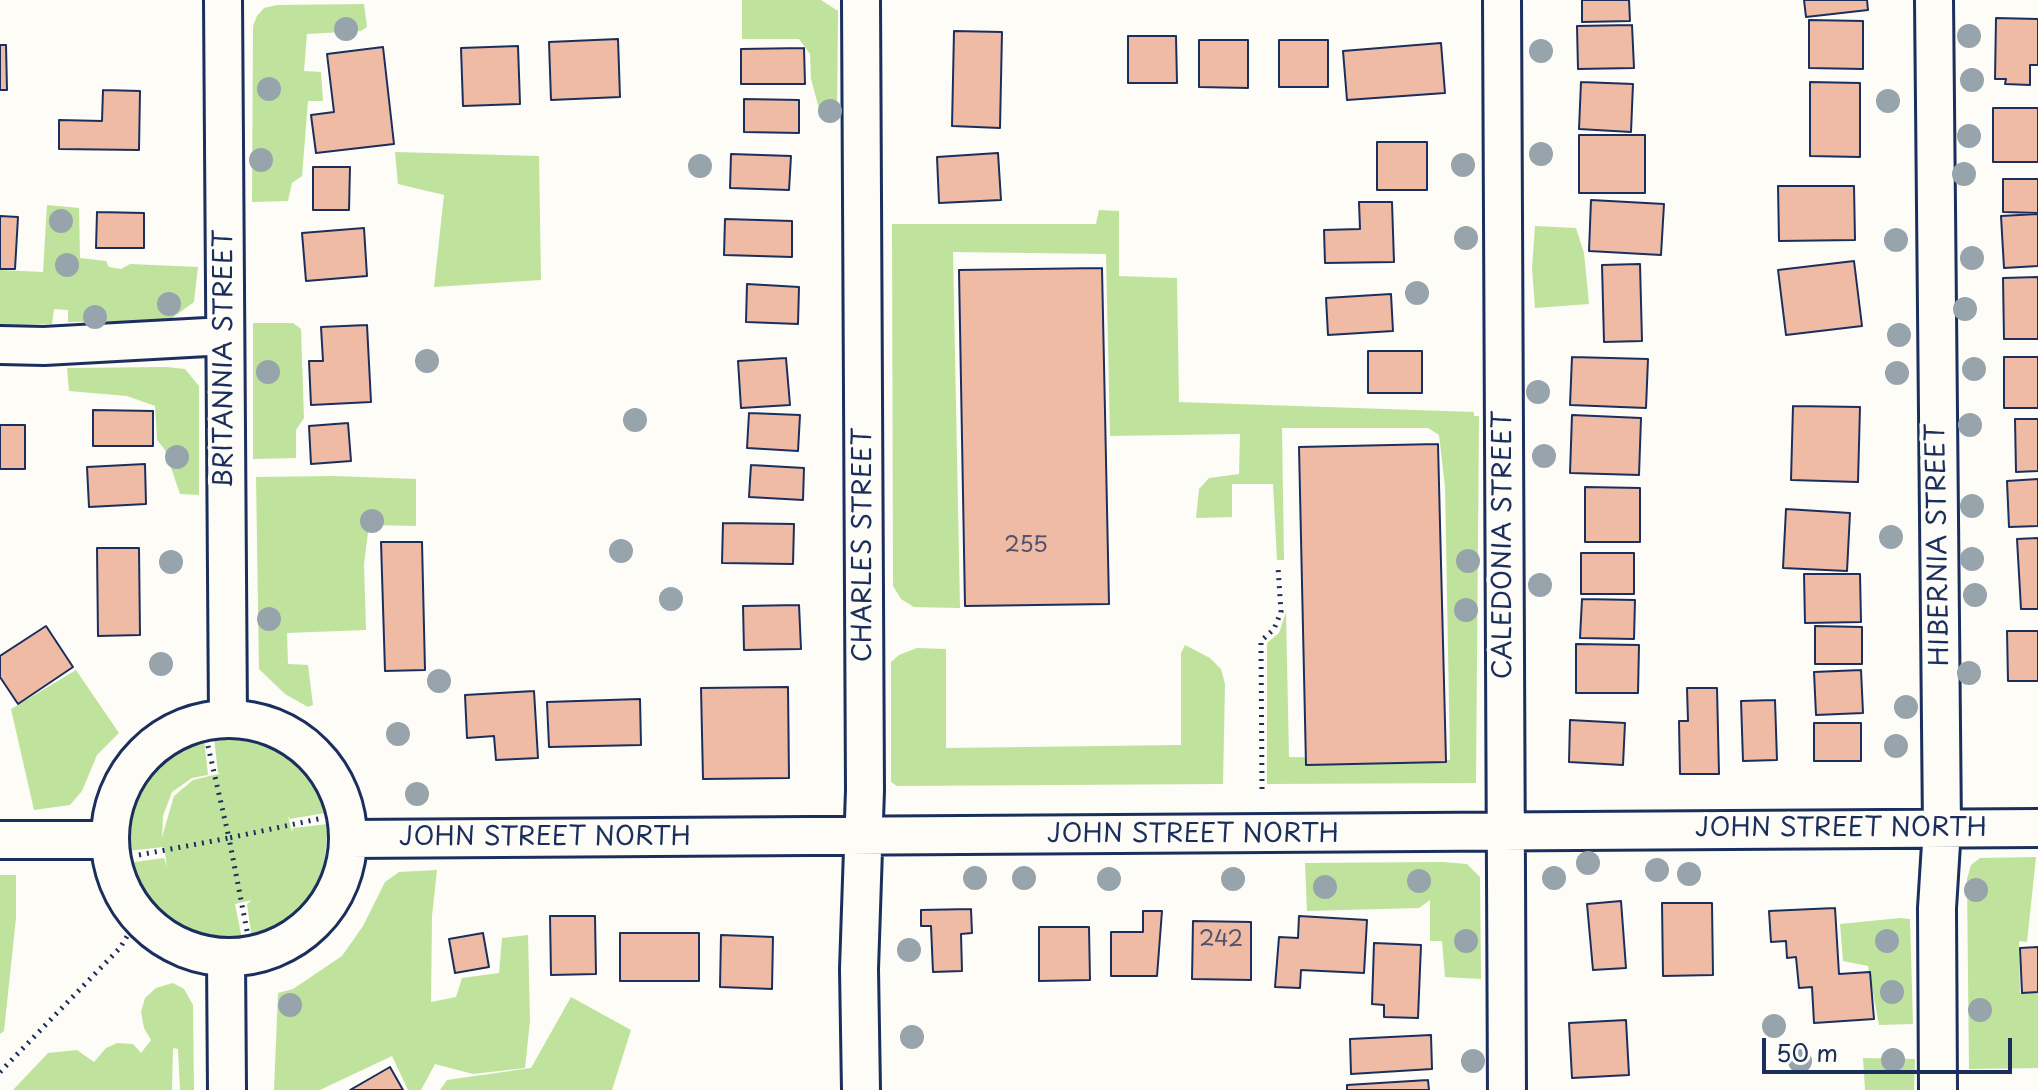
<!DOCTYPE html>
<html>
<head>
<meta charset="utf-8">
<style>
	body { margin:0 }
	#map { position:relative; width:2038px; height:1090px; overflow:hidden; background:#fdfcf7; font-family:"Playpen Sans",sans-serif }
	canvas { display:block }
	.scale { position:absolute; left:1762px; top:1038px; width:250px; height:36px; box-sizing:border-box; border:4px solid #1b2f5e; border-top:0; padding-left:10px; font-size:24px; line-height:28px; white-space:nowrap; color:#1b2f5e; -webkit-text-stroke:6px #fdfcf7; paint-order:stroke }
</style>
</head>
<body>
<div id="map">
<canvas width="2038" height="1090"></canvas>
<div class="scale">50 m</div>
</div>
<script>
const c = document.querySelector('canvas').getContext('2d');
c.lineJoin = 'round';
function fill(path, color) { c.fillStyle = color; c.fill(path, 'evenodd'); }
const poly = rows => new Path2D(rows.map(r => 'M' + r).join(''));
function stroke(path, color, width, dash) { c.strokeStyle = color; c.lineWidth = width; c.lineCap = dash ? 'butt' : 'round'; c.setLineDash(dash || []); c.stroke(path); }
function write(font, color, halo, rows, align = 'center') {
  c.font = font + ' "Playpen Sans",sans-serif'; c.lineWidth = 8; c.setLineDash([]); c.textBaseline = 'middle'; c.strokeStyle = halo; c.fillStyle = color; for (const [text, x, y, turn = 0] of rows) {
    c.save(); c.translate(x, y); c.rotate((+turn || 0) * Math.PI / 180); c.textAlign = isNaN(turn) ? turn : align; if (halo) c.strokeText(text, 0, 0); c.fillText(text, 0, 0); c.restore();
  }
}
fill(poly([
	[742,0,821,0,838,11,837,115,821,116,811,79,810,54,799,39,742,39],
	[364,4,367,27,361,31,307,34,304,71,321,72,323,101,308,101,302,176,292,183,288,201,252,202,253,26,257,16,264,8,277,5],
	[395,152,539,156,541,280,434,287,444,195,398,184],
	[47,205,79,208,80,258,106,261,109,267,121,269,130,264,198,267,194,302,168,321,68,322,68,310,54,309,52,324,0,325,0,270,43,272],
	[1099,210,1119,211,1119,276,1177,278,1179,402,1474,412,1474,416,1479,416,1476,783,1267,784,1267,643,1279,633,1286,612,1289,757,1450,760,1445,487,1439,435,1428,428,1282,428,1284,560,1277,560,1273,484,1232,484,1232,517,1196,518,1199,489,1209,478,1239,474,1240,434,1110,436,1106,254,953,252,960,608,914,607,901,599,893,586,892,224,1096,224],
	[1535,226,1576,228,1584,253,1589,304,1535,308,1532,268],
	[253,323,293,323,301,329,304,418,296,430,296,458,253,459],
	[167,367,185,369,199,386,199,495,180,494,165,450,157,440,155,406,127,396,69,391,67,368],
	[334,476,416,479,416,526,369,525,364,564,366,630,287,633,288,664,308,665,313,705,308,707,285,694,259,669,256,477],
	[1185,645,1210,658,1221,669,1225,684,1223,784,897,786,891,782,891,662,899,655,917,648,946,649,946,748,1181,745,1181,653],
	[76,670,119,733,97,755,82,791,70,805,34,810,11,709],
	[225,736,257,740,276,748,294,761,316,787,325,813,290,819,288,816,292,832,293,828,328,824,323,877,309,900,288,921,252,939,247,904,252,900,235,904,242,939,227,942,184,933,150,906,140,891,127,863,164,858,167,867,164,847,126,851,126,825,141,783,164,758,185,743,204,739,208,775,192,778,172,792,163,816,162,837,174,796,193,780,222,773,218,773,214,738],
	[2036,857,2027,942,2019,941,2020,993,2038,993,2038,1068,1969,1069,1967,879,1971,865,1980,858],
	[1443,862,1467,864,1480,877,1481,979,1445,977,1442,941,1430,941,1430,900,1419,908,1307,911,1305,863],
	[437,870,432,916,431,1002,456,997,462,978,499,973,502,938,528,935,530,1021,525,1068,473,1074,435,1064,421,1090,408,1090,392,1056,320,1090,274,1090,278,993,293,989,342,956,363,926,385,882,399,872],
	[0,875,16,875,16,918,4,1031,0,1034],
	[1900,918,1910,919,1913,1024,1879,1025,1868,966,1843,961,1840,924],
	[173,983,184,989,193,1005,194,1090,180,1090,178,1049,173,1048,172,1090,13,1090,48,1053,77,1050,94,1062,106,1048,117,1043,133,1044,141,1053,151,1040,144,1028,141,1012,145,998,156,988],
	[571,997,631,1030,612,1090,440,1090,447,1080,531,1068],
	[1863,1058,1915,1059,1914,1090,1865,1090]
]), '#bfe39d');
const building = poly([
	[1582,0,1629,0,1630,21,1582,22,1582,0],
	[1804,0,1867,0,1868,10,1806,17,1804,0],
	[1996,18,2038,19,2038,65,2030,65,2030,85,2005,84,2006,79,1995,79,1996,18],
	[1809,20,1863,21,1863,69,1809,68,1809,20],
	[1632,25,1634,68,1578,69,1577,26,1632,25],
	[954,31,1002,32,1000,128,952,126,954,31],
	[1128,36,1176,36,1177,83,1128,83,1128,36],
	[618,39,620,97,551,100,549,42,618,39],
	[1199,40,1248,40,1248,88,1199,87,1199,40],
	[1279,40,1328,40,1328,87,1279,87,1279,40],
	[1441,43,1445,93,1347,100,1343,51,1441,43],
	[0,45,6,45,7,90,0,90,0,45],
	[518,46,520,104,463,106,461,48,518,46],
	[383,47,394,144,316,153,311,115,334,112,327,54,383,47],
	[804,48,805,84,741,84,741,49,804,48],
	[1581,82,1633,84,1631,132,1579,129,1581,82],
	[1810,82,1860,83,1860,157,1810,156,1810,82],
	[103,90,140,91,139,150,59,149,59,120,102,121,103,90],
	[744,99,799,100,799,133,744,132,744,99],
	[1993,108,2038,108,2038,162,1993,162,1993,108],
	[1579,135,1645,135,1645,193,1579,193,1579,135],
	[1377,142,1427,142,1427,190,1377,190,1377,142],
	[998,153,1001,200,939,203,937,157,998,153],
	[731,154,791,156,789,190,730,188,731,154],
	[313,167,350,167,349,210,313,210,313,167],
	[2003,179,2038,179,2038,213,2003,212,2003,179],
	[1778,186,1854,186,1855,240,1779,241,1778,186],
	[1591,200,1664,204,1661,255,1589,251,1591,200],
	[1359,202,1392,202,1394,262,1325,263,1324,230,1360,229,1359,202],
	[97,212,144,213,144,248,96,248,97,212],
	[2038,214,2038,266,2004,268,2001,216,2038,214],
	[0,216,18,217,15,269,0,269,0,216],
	[725,219,792,221,792,257,724,255,725,219],
	[364,228,367,276,306,281,302,233,364,228],
	[1854,261,1862,326,1786,335,1778,270,1854,261],
	[1640,264,1642,341,1604,342,1602,265,1640,264],
	[1102,268,1109,604,965,606,959,270,1102,268],
	[2038,277,2038,339,2004,339,2003,278,2038,277],
	[747,284,799,287,798,324,746,322,747,284],
	[1391,294,1393,331,1328,335,1326,298,1391,294],
	[367,325,371,402,311,405,309,361,323,361,321,327,367,325],
	[1368,351,1422,351,1422,393,1368,393,1368,351],
	[1572,357,1648,359,1646,408,1570,405,1572,357],
	[2004,357,2038,357,2038,408,2004,408,2004,357],
	[786,358,790,405,741,408,738,361,786,358],
	[1793,406,1860,407,1858,482,1791,480,1793,406],
	[93,410,153,411,153,446,93,446,93,410],
	[749,413,800,415,798,451,747,448,749,413],
	[1572,415,1641,418,1639,475,1570,473,1572,415],
	[2015,419,2038,419,2038,471,2016,472,2015,419],
	[348,423,351,461,311,464,309,426,348,423],
	[0,425,25,425,25,469,0,469,0,425],
	[1438,444,1446,762,1306,765,1299,447,1438,444],
	[145,464,146,504,89,507,87,467,145,464],
	[751,465,804,468,803,500,749,497,751,465],
	[2038,479,2038,526,2009,527,2007,481,2038,479],
	[1585,487,1640,488,1640,542,1585,542,1585,487],
	[1786,509,1850,513,1847,571,1783,568,1786,509],
	[723,523,794,524,793,564,722,563,723,523],
	[2038,538,2038,609,2021,609,2017,539,2038,538],
	[381,542,422,542,425,670,385,671,381,542],
	[97,548,139,548,140,635,98,636,97,548],
	[1581,553,1634,553,1634,594,1581,594,1581,553],
	[1804,574,1860,574,1861,622,1805,623,1804,574],
	[1582,599,1635,600,1634,639,1580,638,1582,599],
	[799,605,801,649,744,650,743,606,799,605],
	[46,626,73,667,18,704,0,677,0,656,46,626],
	[1815,626,1862,627,1862,664,1815,664,1815,626],
	[2007,631,2038,631,2038,681,2008,681,2007,631],
	[1576,644,1639,645,1638,693,1576,693,1576,644],
	[1861,670,1863,713,1816,715,1814,672,1861,670],
	[788,687,789,778,703,779,701,688,788,687],
	[1687,688,1717,688,1719,774,1680,774,1679,721,1688,721,1687,688],
	[534,691,538,758,496,760,494,736,467,738,465,695,534,691],
	[640,699,641,745,549,747,547,702,640,699],
	[1775,700,1777,760,1743,761,1741,701,1775,700],
	[1570,720,1625,723,1623,765,1569,762,1570,720],
	[1814,723,1861,723,1861,761,1814,761,1814,723],
	[1621,901,1626,968,1593,970,1587,904,1621,901],
	[1662,903,1712,903,1713,975,1663,976,1662,903],
	[1835,908,1839,974,1870,972,1874,1019,1814,1023,1812,987,1799,988,1796,957,1787,958,1786,941,1771,942,1769,911,1835,908],
	[971,909,972,933,961,934,962,971,933,972,931,926,921,926,921,910,971,909],
	[1143,911,1162,911,1157,976,1111,976,1111,932,1143,932,1143,911],
	[550,916,595,916,596,974,551,975,550,916],
	[1299,916,1367,920,1364,973,1301,970,1300,988,1275,987,1279,937,1298,938,1299,916],
	[1193,921,1251,922,1251,980,1192,979,1193,921],
	[1039,927,1089,927,1090,980,1039,981,1039,927],
	[483,933,489,967,455,973,449,939,483,933],
	[620,933,699,933,699,981,620,981,620,933],
	[721,935,773,937,772,989,720,987,721,935],
	[1374,943,1421,945,1418,1018,1384,1017,1384,1005,1372,1004,1374,943],
	[2038,947,2038,992,2022,993,2020,948,2038,947],
	[1626,1020,1629,1075,1572,1078,1569,1023,1626,1020],
	[1431,1035,1432,1069,1351,1074,1350,1039,1431,1035],
	[390,1067,403,1090,350,1090,390,1067],
	[1428,1080,1429,1090,1347,1090,1347,1085,1428,1080]
]);
fill(building, '#f0bba4');
stroke(building, '#1b2f5e', 2);
const minor = poly([
	[223,0,228,718],
	[1502,0,1507,1090],
	[1934,0,1942,828,1937,908,1938,1090],
	[0,345,44,346,225,336],
	'110 838a119 119 0 1 1 238 0a119 119 0 1 1-238 0Z',
	[348,839,2038,828],
	[0,840,109,840],
	[226,958,227,1090],
	[861,1090,859,969,865,790,861,0]
]);
stroke(minor, '#1b2f5e', 42);
stroke(poly([
	[1262,789,1261,641,1274,629,1281,612,1278,567],
	[139,855,229,838,208,746],
	[247,931,229,838,323,818],
	[0,1072,120,948,138,918]
]), '#1b2f5e', 5, [2, 6]);
stroke(minor, '#fdfcf7', 36);
c.fillStyle = '#97a4ac';
for (const [x, y] of [
	[346,29],
	[1969,36],
	[1541,51],
	[1972,80],
	[269,89],
	[1888,101],
	[830,111],
	[1969,136],
	[1541,154],
	[261,160],
	[1463,165],
	[700,166],
	[1964,174],
	[61,221],
	[1466,238],
	[1896,240],
	[1972,258],
	[67,265],
	[1417,293],
	[169,304],
	[1965,309],
	[95,317],
	[1899,335],
	[427,361],
	[1974,369],
	[268,372],
	[1897,373],
	[1538,392],
	[635,420],
	[1970,425],
	[1544,456],
	[177,457],
	[1972,506],
	[372,521],
	[1891,537],
	[621,551],
	[1972,559],
	[1468,561],
	[171,562],
	[1540,585],
	[1975,595],
	[671,599],
	[1466,610],
	[269,619],
	[161,664],
	[1969,673],
	[439,681],
	[1906,707],
	[398,734],
	[1896,746],
	[417,794],
	[1588,863],
	[1657,870],
	[1689,874],
	[975,878],
	[1024,878],
	[1554,878],
	[1109,879],
	[1233,879],
	[1419,881],
	[1325,887],
	[1976,890],
	[1466,941],
	[1887,941],
	[909,950],
	[1892,992],
	[290,1005],
	[1980,1010],
	[1774,1026],
	[912,1037],
	[1893,1060],
	[1473,1061],
	[1800,1061]
]) { c.beginPath(); c.arc(x, y, 12, 0, 2 * Math.PI); c.fill(); }
write('22px', '#505270', null, [
	["255",1026,546],
	["242",1221,940]
]);
write('26px', '#1b2f5e', '#fdfcf7', [
	["BRITANNIA STREET",225,359,-90],
	["CHARLES STREET",864,545,-90],
	["CALEDONIA STREET",1504,545,-90],
	["HIBERNIA STREET",1939,545,-91],
	["JOHN STREET NORTH",1841,829],
	["JOHN STREET NORTH",1193,835],
	["JOHN STREET NORTH",545,838]
]);
</script>
</body>
</html>
